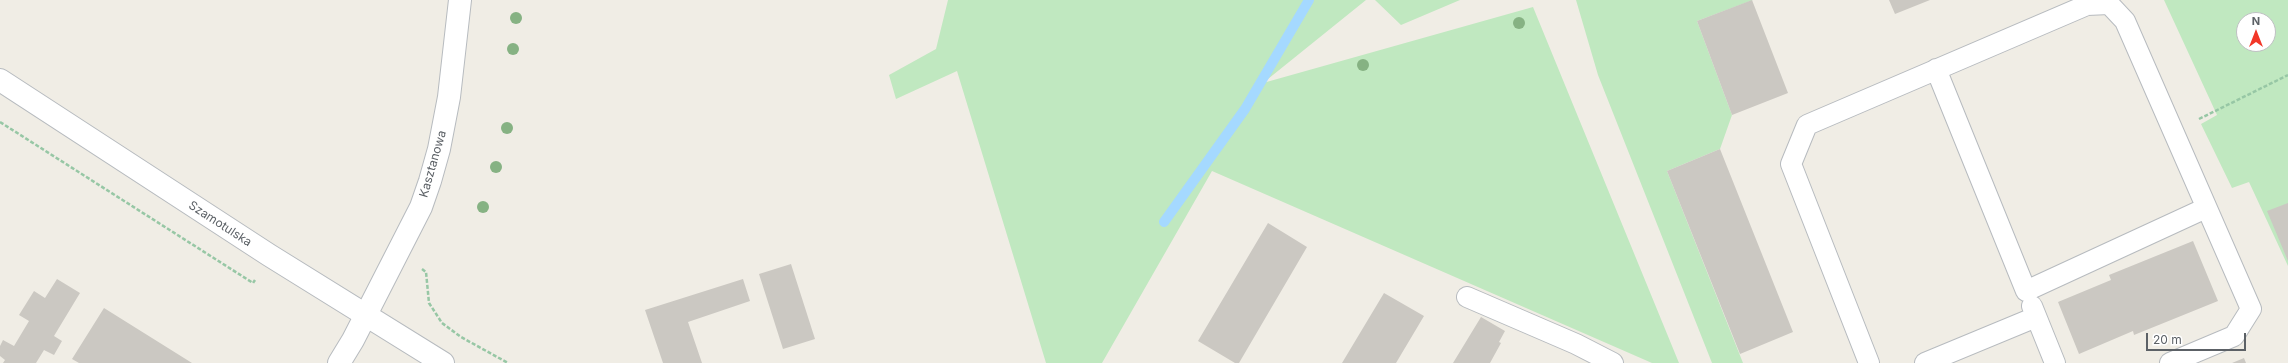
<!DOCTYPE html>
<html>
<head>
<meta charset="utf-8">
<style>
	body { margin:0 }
	#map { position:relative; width:2288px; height:363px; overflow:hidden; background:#f0ede5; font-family:Inter,sans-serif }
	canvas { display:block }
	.north { position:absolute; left:2236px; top:12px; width:40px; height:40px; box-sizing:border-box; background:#fff; border:1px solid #bec0c2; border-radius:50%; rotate:0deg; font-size:11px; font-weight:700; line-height:16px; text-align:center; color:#5c6166 }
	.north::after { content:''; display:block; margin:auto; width:14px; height:18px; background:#f23728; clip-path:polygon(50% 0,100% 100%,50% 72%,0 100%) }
	.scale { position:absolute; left:2146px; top:333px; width:100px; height:18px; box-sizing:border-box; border:2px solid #5c6166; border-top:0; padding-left:5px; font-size:12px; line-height:14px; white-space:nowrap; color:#5c6166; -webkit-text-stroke:3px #fff; paint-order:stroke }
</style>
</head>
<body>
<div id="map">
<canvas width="2288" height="363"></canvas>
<div class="north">N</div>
<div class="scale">20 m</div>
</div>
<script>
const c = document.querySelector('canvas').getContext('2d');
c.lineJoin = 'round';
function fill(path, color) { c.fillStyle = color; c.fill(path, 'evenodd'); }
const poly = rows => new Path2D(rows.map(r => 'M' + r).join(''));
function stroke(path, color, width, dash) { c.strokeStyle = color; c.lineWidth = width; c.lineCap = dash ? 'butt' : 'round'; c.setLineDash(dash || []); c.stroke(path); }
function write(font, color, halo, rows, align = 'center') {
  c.font = font + ' Inter,sans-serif'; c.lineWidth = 3; c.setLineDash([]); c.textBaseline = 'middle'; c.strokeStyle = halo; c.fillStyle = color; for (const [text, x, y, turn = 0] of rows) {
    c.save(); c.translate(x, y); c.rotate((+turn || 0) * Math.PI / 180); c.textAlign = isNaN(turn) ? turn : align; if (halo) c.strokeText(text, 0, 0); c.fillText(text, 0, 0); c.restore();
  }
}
fill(poly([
	[948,0,1366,0,1263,83,1533,7,1679,363,1652,363,1212,171,1102,363,1046,363,957,71,896,99,889,75,936,49],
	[1375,0,1460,0,1401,25],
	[1576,0,1753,0,1697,21,1732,115,1720,149,1667,171,1743,363,1712,363,1598,75],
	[2164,0,2288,0,2288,266,2249,182,2232,188,2201,124,2217,115],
	[2244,20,2268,20,2268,44,2244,44]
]), '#c0e8c0');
stroke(poly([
	[1164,222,1245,109,1309,0]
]), '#a5d9ff', 10);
fill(poly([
	[1752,0,1788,93,1732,115,1697,21],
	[1889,0,1930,0,1895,14],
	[1720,149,1793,332,1740,354,1667,171],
	[2288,203,2288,261,2267,211],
	[1268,223,1307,247,1239,363,1235,363,1198,341],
	[2193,241,2218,301,2134,335,2133,331,2079,354,2058,302,2111,280,2109,275],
	[791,264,815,339,783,349,759,274],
	[57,279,80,293,54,336,62,341,54,355,44,350,36,363,3,363,5,360,0,356,0,346,3,340,14,346,29,321,19,315,34,291,45,298],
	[743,279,750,301,688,322,702,363,663,363,645,310],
	[1384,293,1424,316,1396,363,1342,363],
	[104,308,192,363,79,363,72,359],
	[1481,317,1505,331,1499,342,1501,343,1490,363,1453,363],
	[2244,358,2246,363,2232,363]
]), '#cbc8c2');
const service = poly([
	[1936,69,2026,291,2206,208],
	[1467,297,1576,344,1613,363],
	[2032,306,2055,363],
	[1869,363,1791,164,1807,125,2087,5,2109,4,2125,21,2251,309,2234,336,2170,363],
	[1925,363,2036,317]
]);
const minor = poly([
	[339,363,353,340,421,207,430,181,439,149,449,97,460,0]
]);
const tertiary = poly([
	[0,80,269,255,443,363]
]);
stroke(service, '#b7bbbf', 22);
stroke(minor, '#b7bbbf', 24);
stroke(tertiary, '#b7bbbf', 24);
stroke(poly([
	[2199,119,2288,75],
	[0,122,253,283,255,280],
	[422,269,426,272,429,303,442,323,461,337,508,363]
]), '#97c7a5', 2.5, [4, 2]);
stroke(service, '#fff', 20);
stroke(minor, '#fff', 22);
stroke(tertiary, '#fff', 22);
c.fillStyle = '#86b283';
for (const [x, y] of [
	[516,18],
	[1519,23],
	[513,49],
	[1363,65],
	[507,128],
	[496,167],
	[483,207]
]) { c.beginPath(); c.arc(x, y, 6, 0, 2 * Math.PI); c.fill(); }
write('12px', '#5c6166', '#fff', [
	["Kasztanowa",433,164,-74],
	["Szamotulska",220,224,33]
]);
</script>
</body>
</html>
